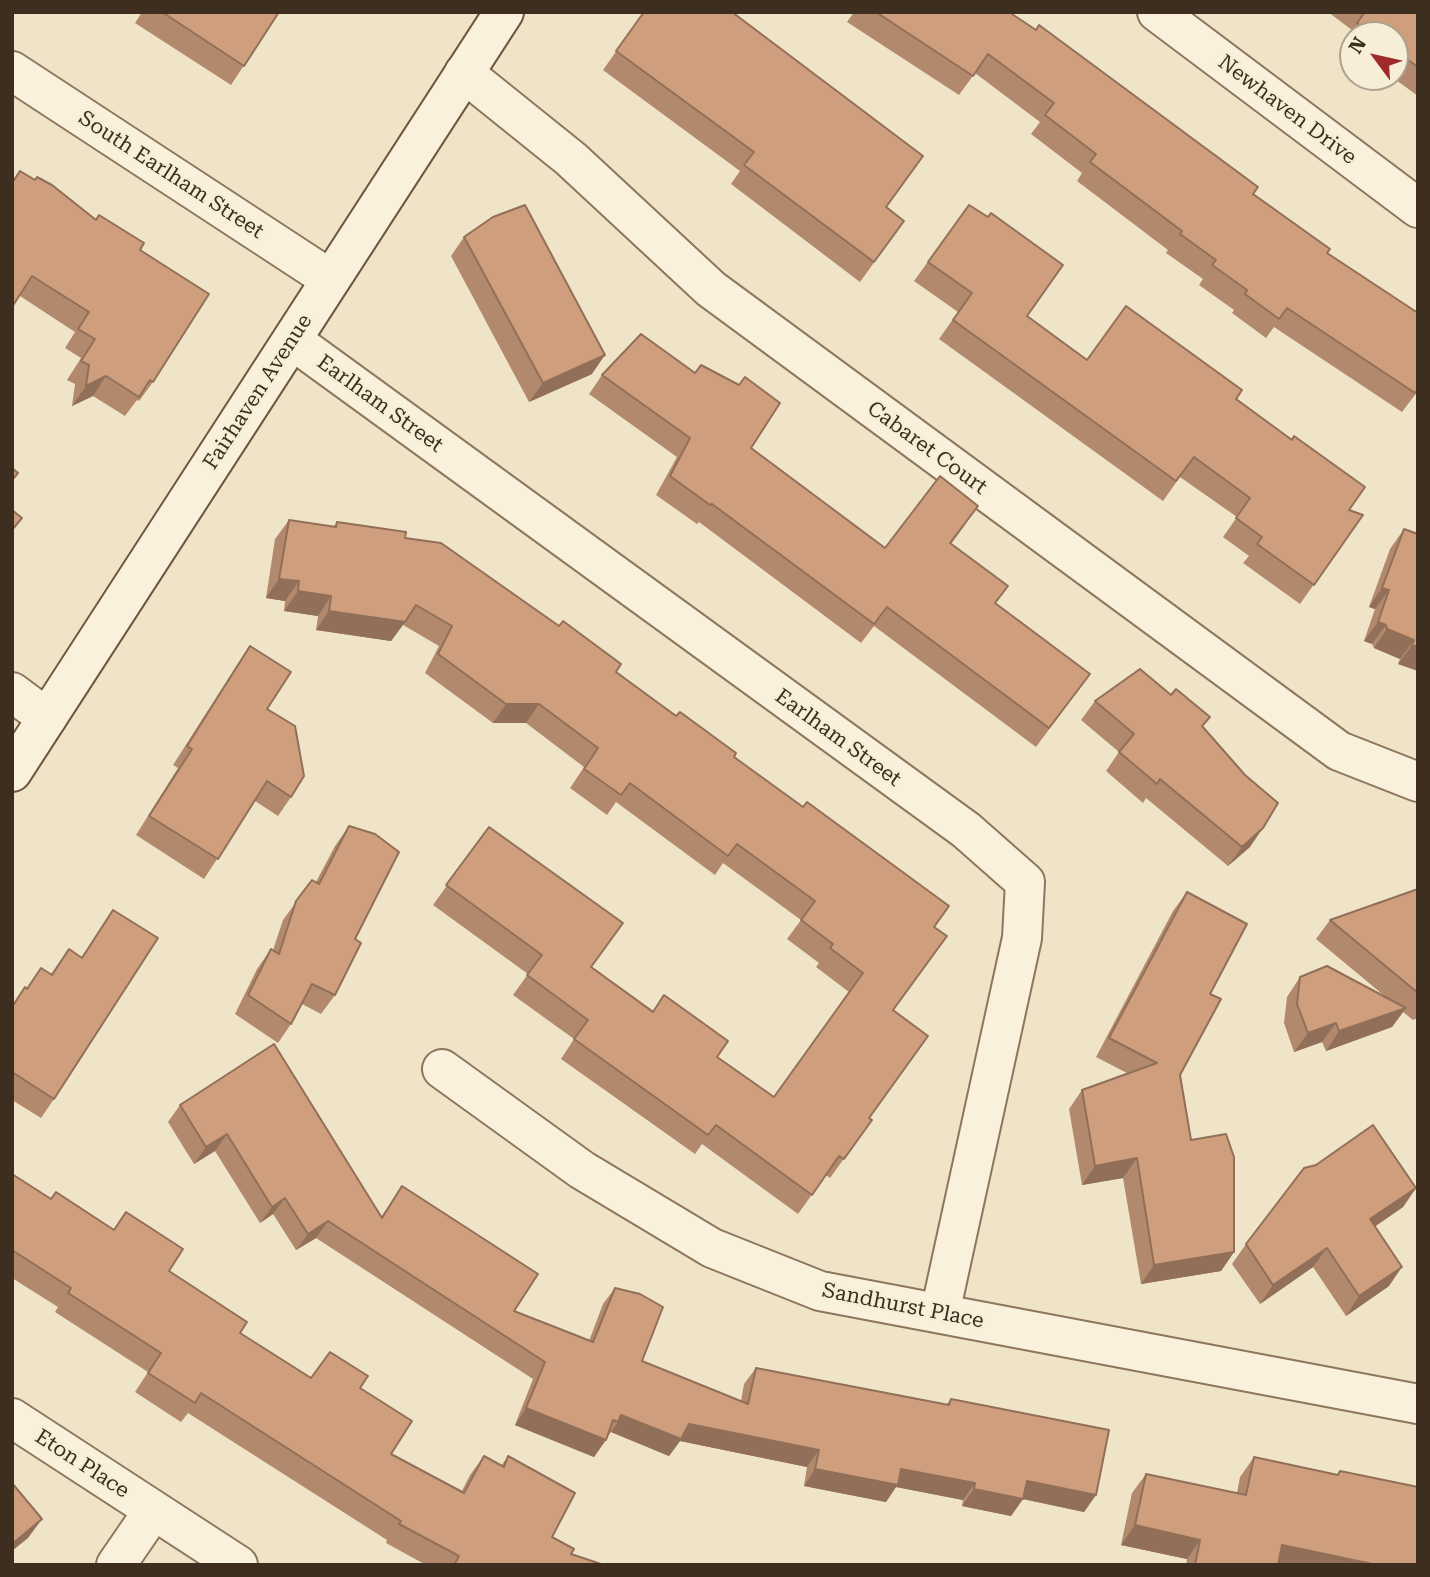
<!DOCTYPE html>
<html>
<head>
<meta charset="utf-8">
<style>
	body { margin:0 }
	#map { position:relative; width:1430px; height:1577px; overflow:hidden; background:#f0e4c8; font-family:"Roboto Serif",serif }
	canvas { display:block }
	.frame { position:absolute; inset:0; border:14px solid #3d2e20; pointer-events:none }
	.north { position:absolute; left:1339px; top:21px; width:70px; height:70px; box-sizing:border-box; background:#f7eed8; border:2px solid #ada18e; border-radius:50%; rotate:303deg; font-size:19px; font-weight:700; line-height:28px; text-align:center; color:#3d2e20 }
	.north::after { content:''; display:block; margin:auto; width:24px; height:32px; background:#9e2a2b; clip-path:polygon(50% 0,100% 100%,50% 72%,0 100%) }
</style>
</head>
<body>
<div id="map">
<canvas width="1430" height="1577"></canvas>
<div class="frame"></div>
<div class="north">N</div>
</div>
<script>
const c = document.querySelector('canvas').getContext('2d');
c.lineJoin = 'round';
const poly = rows => new Path2D(rows.map(r => 'M' + r).join(''));
function stroke(path, color, width, dash) { c.strokeStyle = color; c.lineWidth = width; c.lineCap = dash ? 'butt' : 'round'; c.setLineDash(dash || []); c.stroke(path); }
function fill(path, color) { c.fillStyle = color; c.fill(path, 'evenodd'); }
function write(font, color, halo, rows, align = 'center') {
  c.font = font + ' "Roboto Serif",serif'; c.lineWidth = 5; c.setLineDash([]); c.textBaseline = 'middle'; c.strokeStyle = halo; c.fillStyle = color; for (const [text, x, y, turn = 0] of rows) {
    c.save(); c.translate(x, y); c.rotate((+turn || 0) * Math.PI / 180); c.textAlign = isNaN(turn) ? turn : align; if (halo) c.strokeText(text, 0, 0); c.fillText(text, 0, 0); c.restore();
  }
}
const street = poly([
	[1157,12,1418,208],
	[12,71,330,279],
	[464,73,571,159,711,289,1339,751,1418,782],
	[292,340,966,830,1025,882,1022,938,940,1313],
	[12,692,47,718],
	[442,1069,582,1170,712,1248,820,1291,1418,1404],
	[12,1418,238,1565],
	[116,1565,153,1511]
]);
const secondary = poly([
	[12,772,504,12]
]);
stroke(street, '#8d765c', 42);
stroke(secondary, '#6f573f', 42);
stroke(street, '#faf1dc', 38);
stroke(secondary, '#faf1dc', 38);
fill(poly([
	[142,12,279,12,231,85,135,23],
	[644,12,886,208,904,221,860,282,731,184,740,171,603,70],
	[854,12,1009,12,1253,194,1327,253,1418,313,1418,391,1402,412,1274,327,1266,338,1232,313,1234,310,1199,285,1203,279,1166,253,1168,250,1077,181,1082,173,1031,134,1040,122,975,73,959,95,847,22],
	[1328,12,1418,12,1418,96,1392,77,1395,77,1395,35,1353,35,1353,49,1344,42,1352,30],
	[12,182,96,220,140,250,153,382,139,401,137,400,125,416,93,396,72,406,75,384,67,380,81,358,65,348,75,332,20,296],
	[969,205,1027,316,1087,360,1236,399,1349,510,1363,515,1300,604,1243,563,1249,556,1223,537,1237,517,1180,477,1163,501,939,339,958,312,914,281],
	[464,237,592,374,529,402,451,256],
	[602,375,751,448,885,548,965,525,951,544,995,603,1076,693,1036,747,874,626,861,643,699,522,697,524,656,495,677,457,589,394],
	[289,520,333,527,337,522,405,538,616,672,734,757,934,927,947,936,893,1011,869,1118,872,1120,830,1178,826,1175,798,1214,702,1144,695,1154,561,1059,574,1039,513,995,528,974,433,905,489,827,592,967,774,1097,849,992,816,967,819,963,787,939,801,920,723,863,715,875,616,802,607,815,570,788,584,767,526,723,493,723,425,673,439,646,403,625,391,641,316,630,318,616,284,611,285,601,266,598,275,539],
	[1404,529,1418,671,1398,664,1400,659,1374,648,1372,644,1364,641,1375,609,1369,607,1390,549],
	[250,646,291,797,278,816,255,801,204,879,136,835,178,768,173,765,237,665],
	[1095,701,1203,727,1250,847,1228,866,1146,798,1143,803,1106,771,1119,752,1081,720],
	[349,826,355,939,335,995,321,1014,302,1004,291,1024,278,1043,235,1014,257,969,271,949,273,950,283,920,312,880,316,882,335,846],
	[1418,889,1418,1018,1413,1020,1403,1012,1392,1027,1326,1051,1322,1042,1294,1052,1284,1023,1287,997,1300,977,1387,998,1316,939,1330,920],
	[1187,892,1210,994,1180,1075,1191,1140,1234,1252,1221,1271,1141,1284,1123,1178,1082,1185,1069,1109,1082,1090,1127,1073,1096,1057,1173,911],
	[113,910,54,1099,41,1118,12,1100,12,1006,25,987,27,988,41,968,51,974,69,949,81,958],
	[180,1105,381,1217,402,1186,514,1311,589,1341,603,1304,615,1288,642,1361,741,1401,744,1384,756,1368,946,1405,951,1399,1096,1495,1084,1512,1023,1499,1011,1516,962,1506,963,1500,896,1487,886,1502,804,1486,807,1467,680,1441,669,1456,611,1432,594,1457,515,1425,533,1379,316,1238,296,1250,273,1214,260,1223,215,1151,194,1164,168,1122],
	[12,1174,51,1199,114,1229,126,1212,169,1271,240,1333,311,1378,360,1388,391,1454,462,1491,470,1475,484,1456,501,1466,508,1456,552,1537,571,1554,604,1565,426,1565,386,1543,387,1540,188,1413,181,1422,135,1392,148,1372,55,1312,58,1307,12,1278],
	[1416,1188,1403,1207,1375,1226,1389,1286,1346,1316,1313,1267,1260,1304,1232,1264,1246,1244],
	[1254,1457,1337,1475,1340,1471,1418,1565,1186,1565,1187,1559,1121,1545,1132,1493,1146,1474,1237,1493,1240,1477]
]), '#b2896c');
fill(poly([
	[605,355,592,374,529,402,543,383],
	[106,376,93,396,72,406,86,386],
	[279,579,299,581,285,601,266,598],
	[1382,588,1389,590,1375,609,1369,607],
	[298,591,331,596,318,616,284,611],
	[329,611,405,622,391,641,316,630],
	[1378,622,1386,625,1372,644,1364,641],
	[1387,629,1414,640,1400,659,1374,648],
	[1412,645,1418,647,1418,671,1398,664],
	[506,704,539,704,526,723,493,723],
	[1263,828,1250,847,1228,866,1242,847],
	[1406,1008,1392,1027,1326,1051,1339,1031],
	[1336,1023,1322,1042,1294,1052,1308,1033],
	[227,1134,215,1151,194,1164,206,1147],
	[1137,1158,1123,1178,1082,1185,1095,1166],
	[1416,1188,1403,1207,1357,1239,1370,1219],
	[285,1198,273,1214,260,1223,272,1207],
	[328,1221,316,1238,296,1250,308,1234],
	[1327,1248,1313,1267,1260,1304,1273,1285],
	[1234,1252,1221,1271,1141,1284,1154,1265],
	[1402,1267,1389,1286,1346,1316,1359,1296],
	[526,1408,606,1440,594,1457,515,1425],
	[621,1415,689,1424,819,1450,807,1467,680,1441,669,1456,611,1432,618,1422],
	[815,1469,901,1469,975,1483,963,1500,896,1487,886,1502,804,1486],
	[1027,1481,1096,1495,1084,1512,1023,1499,1011,1516,962,1506,974,1489],
	[42,1519,28,1538,12,1551,12,1544],
	[1135,1525,1200,1540,1187,1559,1121,1545],
	[1282,1545,1377,1565,1272,1565]
]), '#916f58');
const building = poly([
	[162,12,279,12,244,66,162,12],
	[644,12,732,12,923,156,886,207,904,221,874,262,744,165,754,152,616,51,644,12],
	[876,12,1009,12,1036,30,1039,25,1258,187,1253,194,1330,249,1327,253,1418,313,1418,389,1415,393,1287,308,1279,319,1245,294,1247,290,1212,265,1216,260,1180,234,1182,231,1090,162,1096,154,1045,115,1054,103,988,54,973,76,876,12],
	[1365,12,1418,12,1418,67,1395,51,1395,35,1374,35,1357,23,1365,12],
	[20,171,35,180,37,177,52,185,96,220,99,215,144,243,140,250,209,294,153,382,150,380,139,397,106,376,86,386,89,365,81,361,95,339,78,329,89,312,32,276,12,307,12,183,20,171],
	[525,205,605,355,543,383,464,237,493,217,525,205],
	[969,205,988,217,991,213,1063,265,1027,316,1087,360,1126,306,1242,390,1236,399,1292,440,1294,436,1365,487,1349,510,1363,515,1314,585,1257,544,1262,537,1236,518,1250,498,1194,457,1176,481,953,320,972,293,928,262,969,205],
	[641,334,695,373,701,365,739,385,745,377,780,403,751,448,885,548,940,476,978,506,950,543,1008,586,995,603,1090,674,1049,728,887,607,874,624,712,504,710,505,670,476,690,438,602,375,641,334],
	[12,468,18,473,12,480,12,468],
	[12,510,22,518,12,530,12,510],
	[289,520,336,527,337,522,406,532,405,538,441,543,559,626,563,621,621,664,616,672,676,716,680,712,736,753,734,757,803,807,807,802,949,906,934,927,947,936,893,1010,928,1036,869,1118,872,1120,844,1159,839,1156,812,1195,716,1125,708,1135,574,1039,588,1020,527,975,542,955,446,885,489,827,623,923,591,967,653,1012,664,995,728,1041,717,1057,774,1097,863,973,830,948,833,944,801,920,815,901,737,844,728,856,630,783,621,795,584,769,598,748,539,704,506,704,438,654,452,626,416,605,405,622,329,611,331,596,298,591,299,581,279,579,289,520],
	[1404,529,1418,534,1418,647,1412,645,1414,640,1387,629,1386,625,1378,622,1389,590,1382,588,1404,529],
	[250,646,291,672,267,709,295,726,304,776,291,797,267,781,218,859,149,816,192,749,187,746,250,646],
	[1140,669,1171,695,1176,689,1210,717,1202,726,1245,775,1278,803,1263,828,1242,847,1160,779,1157,784,1119,752,1134,734,1095,701,1140,669],
	[349,826,375,834,399,852,355,939,361,943,335,995,312,984,291,1024,248,995,271,949,279,954,296,901,312,880,319,884,349,826],
	[1418,889,1418,993,1330,920,1418,889],
	[1187,892,1247,924,1210,994,1221,999,1180,1075,1191,1140,1226,1134,1234,1157,1234,1252,1154,1265,1137,1158,1095,1166,1082,1090,1157,1063,1109,1038,1187,892],
	[113,910,158,938,54,1099,12,1072,12,1007,25,987,27,989,41,968,52,975,69,949,82,958,113,910],
	[1327,966,1406,1008,1339,1031,1336,1023,1308,1033,1297,1004,1300,977,1327,966],
	[274,1044,382,1218,402,1186,538,1274,514,1311,593,1342,615,1288,640,1294,663,1307,642,1361,748,1404,756,1368,949,1405,951,1399,1109,1430,1096,1495,1027,1481,1023,1499,974,1489,975,1483,901,1469,898,1485,815,1469,819,1450,689,1424,681,1439,621,1415,618,1422,613,1420,606,1440,526,1408,545,1362,328,1221,308,1234,285,1198,272,1207,227,1134,206,1147,180,1105,274,1044],
	[1373,1125,1416,1188,1370,1219,1402,1267,1359,1296,1327,1248,1273,1285,1246,1244,1304,1168,1316,1165,1373,1125],
	[12,1174,51,1199,56,1192,114,1230,126,1212,183,1249,169,1271,247,1322,240,1333,311,1378,330,1352,368,1376,360,1388,412,1421,391,1454,464,1493,484,1456,504,1467,508,1456,575,1493,552,1537,574,1549,571,1554,604,1565,454,1565,459,1556,399,1524,401,1521,201,1393,195,1403,148,1373,161,1353,68,1293,71,1288,12,1250,12,1174],
	[1254,1457,1338,1475,1340,1471,1418,1487,1418,1565,1377,1565,1282,1545,1278,1565,1195,1565,1200,1540,1135,1525,1146,1474,1246,1495,1254,1457],
	[12,1483,42,1519,12,1544,12,1483]
]);
fill(building, '#cf9f7d');
stroke(building, '#916f58', 2);
write('21px', '#3d2e20', '#f7eed8', [
	["Newhaven Drive",1287,110,37],
	["South Earlham Street",171,175,33],
	["Fairhaven Avenue",258,392,-57],
	["Earlham Street",380,404,36],
	["Cabaret Court",927,448,36],
	["Earlham Street",838,738,36],
	["Sandhurst Place",903,1306,11],
	["Eton Place",82,1464,33]
]);
</script>
</body>
</html>
